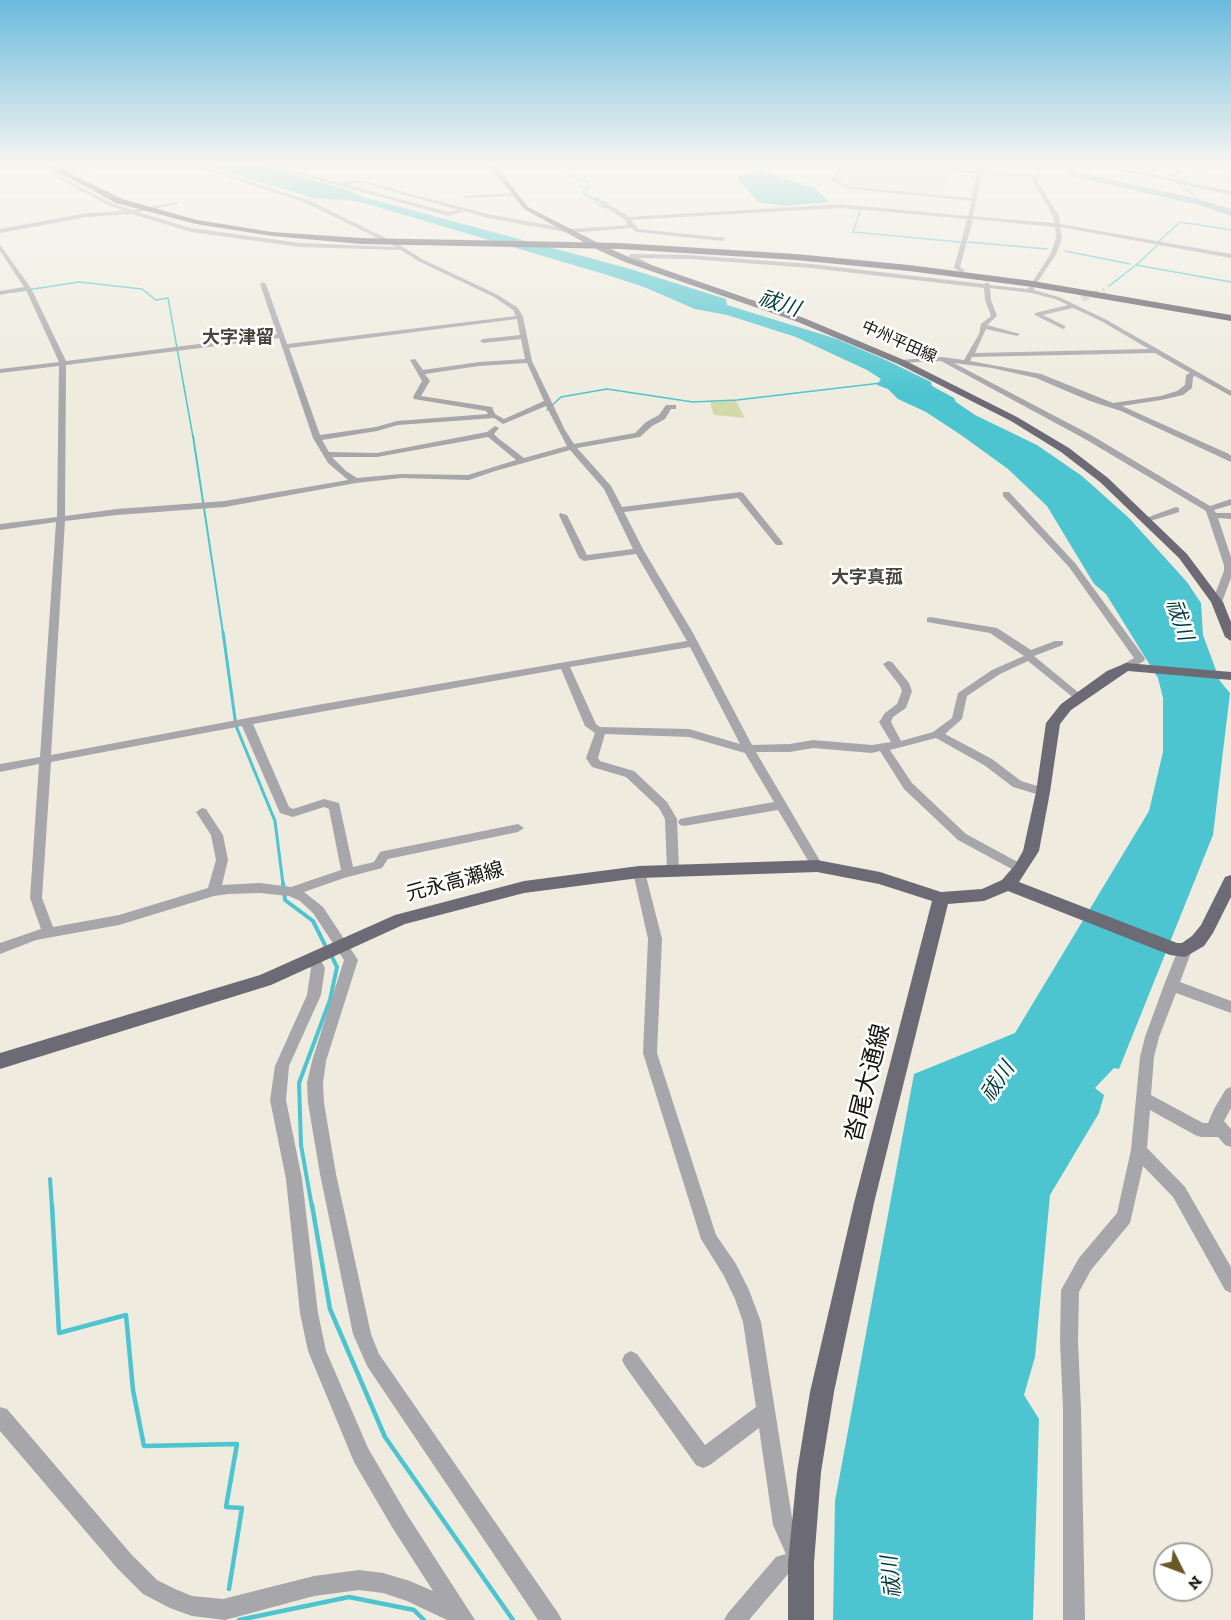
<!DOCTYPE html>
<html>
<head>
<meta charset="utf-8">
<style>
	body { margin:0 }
	#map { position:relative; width:1231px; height:1620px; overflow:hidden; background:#efecdf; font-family:"Zilla Slab",serif }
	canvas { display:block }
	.north { position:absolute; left:1153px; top:1542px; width:60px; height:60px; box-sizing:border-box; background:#fff; border:2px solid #a1a19f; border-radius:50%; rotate:132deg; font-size:16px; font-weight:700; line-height:24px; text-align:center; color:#15140f }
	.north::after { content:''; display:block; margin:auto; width:21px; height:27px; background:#6b5827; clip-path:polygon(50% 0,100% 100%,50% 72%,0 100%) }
</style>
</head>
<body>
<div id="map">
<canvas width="1231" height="1620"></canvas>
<div class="north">N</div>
</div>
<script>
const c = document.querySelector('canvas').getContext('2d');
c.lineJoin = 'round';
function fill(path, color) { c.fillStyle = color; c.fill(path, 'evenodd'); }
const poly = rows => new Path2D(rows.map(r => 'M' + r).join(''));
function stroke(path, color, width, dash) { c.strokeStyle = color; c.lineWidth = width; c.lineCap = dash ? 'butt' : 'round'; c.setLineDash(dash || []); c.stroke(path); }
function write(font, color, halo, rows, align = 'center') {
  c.font = font + ' "Zilla Slab","Noto Sans JP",serif'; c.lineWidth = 5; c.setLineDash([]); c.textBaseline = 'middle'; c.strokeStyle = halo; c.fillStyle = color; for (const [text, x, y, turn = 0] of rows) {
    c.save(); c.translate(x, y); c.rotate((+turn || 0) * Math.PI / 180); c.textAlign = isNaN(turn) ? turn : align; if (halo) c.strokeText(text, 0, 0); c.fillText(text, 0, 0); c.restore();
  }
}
fill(poly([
	[843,165,880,165,950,171,944,190,941,190,939,195,855,188,834,181]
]), '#f3dbe5');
fill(poly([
	[736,401,745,418,714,415,710,402]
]), '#d4daa7');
fill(poly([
	[203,165,260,165,346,189,359,196,627,268,726,299,727,305,837,339,888,361,931,382,932,386,954,398,956,402,975,415,1037,445,1082,476,1129,518,1187,582,1201,603,1203,635,1220,681,1230,693,1213,835,1119,1069,1114,1068,1095,1088,1104,1095,1099,1113,1050,1195,1035,1357,1024,1395,1039,1419,1033,1620,833,1620,835,1501,914,1074,1015,1033,1149,811,1163,752,1163,698,1158,678,1106,594,1094,584,1047,506,1008,469,961,435,926,412,898,399,888,389,877,385,881,379,867,370,796,337,727,315,695,309,644,287,604,274,357,201,314,198],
	[759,170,815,188,829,202,784,206,758,202,736,177]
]), '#4dc5d0');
stroke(poly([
	[561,165,567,172,588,183,589,188,582,192,592,198],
	[1177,181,1201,172,1211,165],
	[1177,183,1199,199],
	[593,199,600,206,608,208],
	[615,208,628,217],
	[861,208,853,232,960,242],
	[1159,241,1180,222,1231,230],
	[968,242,1047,249],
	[1065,251,1130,264],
	[1136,265,1159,244],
	[1109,286,1136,265,1231,282],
	[14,292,79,282,142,289,156,300,168,298,193,437],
	[547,410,561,397,607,389,693,402,737,400,881,383]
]), '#4dc5d0', 1.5);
stroke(poly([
	[193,436,223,633]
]), '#4dc5d0', 2);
stroke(poly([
	[223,632,236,726,275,821,283,884]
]), '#4dc5d0', 3);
stroke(poly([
	[283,883,285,900,313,921,327,949],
	[50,1179,52,1207],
	[312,1207,301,1145,299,1083,330,1000,337,967,331,955]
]), '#4dc5d0', 4);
stroke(poly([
	[52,1205,59,1333,126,1315,133,1390,144,1446,237,1444,226,1507,242,1508,229,1589],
	[312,1205,330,1309,385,1437,513,1620],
	[239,1620,349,1597,414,1610,424,1620]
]), '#4dc5d0', 4.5);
fill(poly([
	[1057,165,1067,165,1078,172,1204,201,1231,210,1231,216,1199,205,1072,176,1057,165]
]), '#4dc5d0');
stroke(poly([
	[57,175,90,169]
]), '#ceccc0', 5, [5, 3]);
stroke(poly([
	[1082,298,1105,291]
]), '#ceccc0', 7, [7, 4]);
fill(poly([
	[190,165,198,165,308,200,398,244,422,259,498,295,518,308,523,317,532,361,565,430,574,444,635,433,646,422,659,415,666,405,676,405,676,409,671,409,665,419,652,426,640,437,577,448,611,486,622,507,740,492,743,493,783,543,782,545,776,545,738,498,624,512,644,551,693,633,752,745,790,744,813,740,872,745,891,742,879,722,885,713,897,704,902,691,900,686,883,664,888,661,892,662,909,683,912,691,906,708,893,717,891,722,901,741,933,732,952,718,958,693,992,670,1024,656,990,633,927,622,927,618,930,617,997,628,1031,650,1055,641,1063,641,1063,645,1034,656,1084,697,1079,700,1075,699,1028,661,1000,674,967,696,962,719,945,734,992,759,1021,781,1047,789,1049,792,1043,796,1013,787,984,765,936,738,890,750,912,783,966,834,1025,866,1027,869,1025,872,1021,874,958,840,904,789,880,751,872,753,813,748,790,752,756,752,823,866,821,869,817,871,813,869,778,810,684,826,680,825,678,822,680,819,684,818,774,802,745,753,689,737,605,734,598,758,600,761,634,771,667,802,677,819,679,871,677,874,669,874,667,871,665,819,659,808,626,777,592,767,586,758,595,733,585,726,561,669,253,724,289,807,293,809,324,799,339,803,353,867,374,862,380,852,384,851,518,824,524,828,518,832,388,859,382,868,344,878,304,892,323,907,358,960,326,1061,323,1083,324,1103,336,1174,371,1334,379,1354,558,1613,562,1620,538,1620,367,1366,353,1334,320,1174,308,1103,307,1083,312,1061,344,960,313,913,300,901,289,896,260,893,228,894,214,896,119,925,36,940,0,954,0,943,41,929,30,898,39,764,0,772,0,764,40,757,56,522,0,530,0,524,57,517,59,366,0,373,0,369,59,362,26,290,0,295,0,291,24,287,0,251,0,245,31,288,66,361,277,334,260,284,263,282,266,284,287,344,516,316,513,310,494,297,418,261,401,250,300,247,191,232,132,214,87,217,0,233,0,229,87,213,124,211,108,205,53,176,55,174,112,203,133,210,177,202,177,204,138,212,191,228,300,243,396,247,304,202,190,165],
	[517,319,520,335,483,339,480,341,483,343,521,339,525,359,479,362,423,370,415,359,410,360,422,381,413,397,414,399,486,411,488,414,397,421,376,427,320,435,289,348,517,319],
	[279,338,313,438,328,463,348,480,225,501,117,509,65,516,66,365,279,338],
	[527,363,544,401,504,419,495,414,492,407,421,396,430,381,425,374,479,366,527,363],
	[546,406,567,446,524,458,498,438,494,434,499,428,495,426,487,432,377,453,329,452,322,440,377,431,398,425,494,418,503,424,546,406],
	[488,437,516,460,468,475,401,474,357,478,346,471,332,457,377,457,488,437],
	[570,450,604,489,633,549,587,555,567,515,560,513,559,515,579,558,584,561,636,554,687,641,317,705,51,755,65,521,117,515,225,507,356,483,401,478,469,480,495,471,570,450],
	[690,647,740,744,689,729,600,727,596,724,570,667,690,647],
	[242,726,280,813,293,817,324,807,329,809,341,870,291,887,260,883,222,885,228,860,223,835,206,809,202,808,196,812,211,835,216,860,208,888,119,915,53,927,42,898,51,762,242,726],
	[264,165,272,165,340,183,359,180,488,214,570,229,628,225,625,220,594,199,596,196,628,217,841,204,968,216,972,201,852,189,831,181,839,165,844,165,836,180,853,187,971,198,977,174,883,165,977,171,979,165,983,165,982,171,1035,174,1038,165,1042,165,1037,181,1059,216,1060,224,1231,254,1231,258,1060,227,1062,238,1057,253,1034,287,1034,290,1059,297,1105,319,1231,391,1231,396,1195,376,1193,377,1192,388,1183,395,1161,400,1122,406,1229,454,1231,456,1231,462,1121,411,1090,401,1036,378,992,368,954,363,1091,435,1210,506,1231,499,1231,505,1214,510,1216,513,1231,513,1231,519,1218,518,1231,557,1231,578,1222,602,1217,605,1212,602,1224,571,1224,565,1206,511,1085,439,941,361,899,363,899,361,901,360,942,357,964,360,979,334,981,324,991,316,985,300,984,288,811,268,689,259,639,258,655,267,653,270,628,256,631,254,689,255,811,264,984,284,987,282,990,285,1028,289,1051,253,1056,238,1055,227,973,219,960,267,965,271,962,273,954,268,967,219,841,208,631,220,638,229,725,238,723,241,636,232,631,228,570,233,488,218,464,211,449,216,264,165],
	[982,174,1034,177,1033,181,1053,216,1054,223,973,216,982,174],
	[359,182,459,210,449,212,347,185,359,182],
	[990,288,1031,293,1055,299,1068,305,1035,313,1035,315,1063,329,1065,328,1065,326,1043,315,1073,308,1101,321,1149,349,975,353,986,329,1017,336,1020,334,987,325,997,316,991,300,990,288],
	[1155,353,1190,373,1186,375,1185,385,1177,391,1161,396,1113,403,1041,374,970,361,972,357,1155,353],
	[1062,165,1067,165,1079,173,1198,199,1231,209,1231,213,1195,201,1075,175,1062,165],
	[1096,165,1106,165,1144,173,1160,165,1166,165,1149,174,1231,191,1231,195,1096,165],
	[1189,165,1195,165,1174,177,1162,175,1171,174,1189,165],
	[1228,165,1231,165,1231,167,1229,167,1228,165],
	[514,193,516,196,466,198,463,196,514,193],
	[1003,492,1009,492,1075,563,1144,657,1145,659,1144,661,1130,669,1122,669,1121,667,1122,665,1134,658,1069,567,1003,496,1003,492],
	[1176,507,1179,508,1179,512,1147,522,1143,519,1176,507],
	[639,867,643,869,645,872,662,939,657,1053,716,1235,736,1264,749,1290,761,1322,793,1524,811,1563,808,1570,801,1573,788,1574,749,1620,724,1620,728,1613,776,1557,786,1554,773,1525,759,1428,710,1465,703,1468,696,1465,625,1366,622,1360,625,1354,631,1351,637,1354,705,1445,756,1407,743,1322,735,1299,724,1276,701,1239,643,1053,648,939,633,872,635,869,639,867],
	[1185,945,1190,946,1192,950,1180,982,1231,1001,1231,1013,1176,993,1159,1037,1154,1057,1151,1095,1203,1123,1208,1123,1214,1109,1226,1089,1231,1087,1231,1108,1224,1121,1231,1129,1231,1147,1225,1145,1218,1137,1201,1137,1195,1135,1150,1110,1147,1148,1185,1187,1231,1267,1231,1293,1225,1290,1173,1197,1143,1166,1130,1223,1091,1270,1079,1292,1078,1341,1081,1409,1085,1620,1063,1620,1063,1409,1060,1341,1061,1290,1079,1258,1117,1213,1131,1150,1140,1057,1145,1037,1164,985,1178,950,1180,946,1185,945],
	[313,954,318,955,325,968,321,995,289,1066,286,1100,302,1179,318,1313,326,1351,368,1448,406,1513,475,1620,447,1620,407,1601,383,1593,359,1590,314,1596,225,1620,192,1616,170,1608,143,1594,117,1568,0,1431,0,1407,7,1409,131,1554,157,1580,175,1589,192,1596,223,1599,314,1576,359,1570,383,1573,410,1581,433,1591,392,1527,354,1462,308,1351,300,1313,286,1179,270,1100,275,1066,307,995,311,968,306,959,308,955,313,954]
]), '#a6a6ab');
fill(poly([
	[489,165,495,165,528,207,604,246,631,258,804,318,904,360,1017,417,1069,448,1108,478,1187,554,1223,602,1231,622,1231,641,1225,637,1211,602,1179,558,1100,482,1061,452,1011,421,898,364,798,322,625,262,598,250,524,209,489,165],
	[1126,663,1231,672,1231,680,1128,671,1071,710,1060,724,1050,792,1039,851,1019,882,1177,943,1182,943,1192,936,1201,925,1225,877,1231,875,1231,897,1213,933,1204,946,1185,957,1170,955,1008,891,984,901,948,904,874,1203,834,1392,821,1472,814,1563,814,1620,788,1620,788,1563,797,1472,810,1392,854,1203,932,901,879,884,817,872,639,878,524,893,405,924,271,985,0,1069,0,1053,260,975,395,915,524,881,639,866,817,860,880,872,941,892,982,889,1002,880,1015,865,1023,851,1036,792,1046,723,1061,704,1107,671,1126,663]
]), '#6c6b75');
fill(poly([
	[45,165,54,165,122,199,197,220,272,232,361,238,620,243,796,254,909,265,1033,281,1231,315,1231,321,1033,287,909,271,796,260,620,249,361,244,272,236,196,224,116,203,45,165]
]), '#575762');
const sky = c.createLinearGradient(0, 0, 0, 392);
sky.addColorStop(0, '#6abbde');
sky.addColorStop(0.42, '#f8f6f1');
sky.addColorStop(1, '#f8f6f100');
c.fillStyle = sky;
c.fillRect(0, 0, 1231, 392);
write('16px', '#15140f', '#fff', [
	["中州平田線",899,342,24]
]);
write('bold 18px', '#48463b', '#fff', [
	["大字津留",238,338],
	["大字真菰",867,578]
]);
write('20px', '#15140f', '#fff', [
	["元永高瀬線",455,882,-15]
]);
write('italic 21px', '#003b40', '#fff', [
	["祓川",779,304,18],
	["祓川",1179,620,71],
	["祓川",998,1082,-56],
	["祓川",892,1577,-96]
]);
write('24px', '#15140f', '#fff', [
	["沓尾大通線",868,1083,-76]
]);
</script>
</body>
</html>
